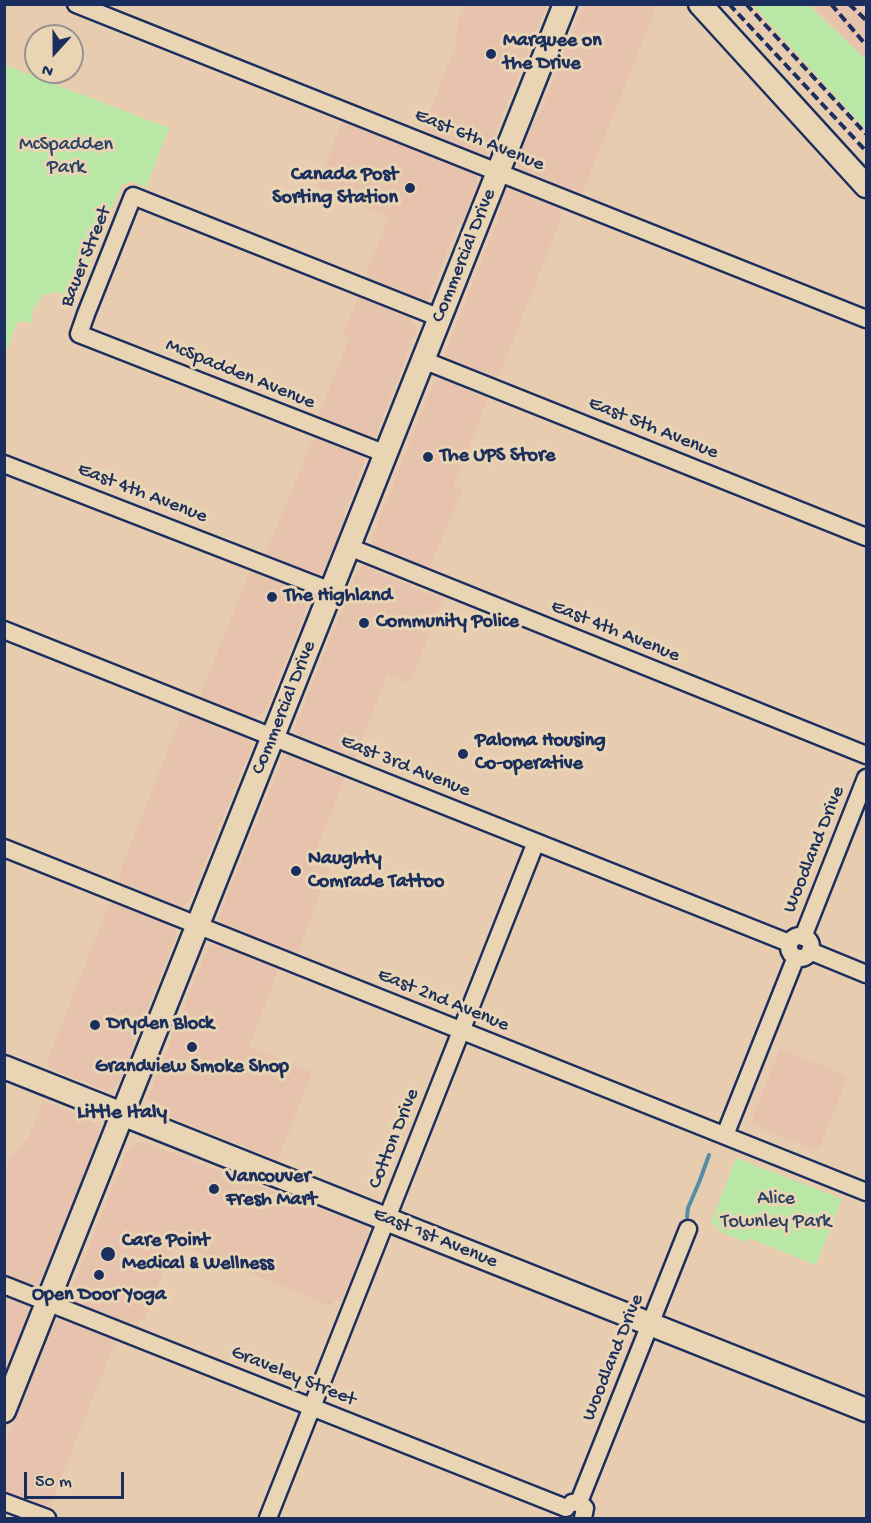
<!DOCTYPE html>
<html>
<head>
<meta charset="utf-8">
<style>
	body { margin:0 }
	#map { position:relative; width:871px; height:1523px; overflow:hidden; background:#e8ccb0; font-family:"Gochi Hand",sans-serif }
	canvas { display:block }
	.frame { position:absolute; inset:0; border:6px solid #1b2f5e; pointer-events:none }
	.north { position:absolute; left:24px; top:24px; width:60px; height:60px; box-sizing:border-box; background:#e9d5b3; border:2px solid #979391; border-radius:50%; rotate:201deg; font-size:16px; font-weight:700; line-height:24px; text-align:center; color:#1b2f5e }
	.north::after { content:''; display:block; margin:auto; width:21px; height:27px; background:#1b2f5e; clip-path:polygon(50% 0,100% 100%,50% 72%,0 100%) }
	.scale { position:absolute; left:24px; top:1472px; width:100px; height:27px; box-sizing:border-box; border:3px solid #1b2f5e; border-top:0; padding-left:8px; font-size:18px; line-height:21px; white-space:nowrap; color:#1b2f5e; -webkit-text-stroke:4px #e9d5b3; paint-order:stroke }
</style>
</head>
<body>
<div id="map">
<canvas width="871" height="1523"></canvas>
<div class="frame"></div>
<div class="north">N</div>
<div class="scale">50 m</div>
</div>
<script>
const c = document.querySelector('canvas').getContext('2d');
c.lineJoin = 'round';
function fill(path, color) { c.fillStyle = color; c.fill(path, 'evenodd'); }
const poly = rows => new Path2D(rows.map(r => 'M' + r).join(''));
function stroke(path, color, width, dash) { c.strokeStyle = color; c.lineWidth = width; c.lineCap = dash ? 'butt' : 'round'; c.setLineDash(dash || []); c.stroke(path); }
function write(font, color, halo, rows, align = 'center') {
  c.font = font + ' "Gochi Hand",sans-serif'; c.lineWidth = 6; c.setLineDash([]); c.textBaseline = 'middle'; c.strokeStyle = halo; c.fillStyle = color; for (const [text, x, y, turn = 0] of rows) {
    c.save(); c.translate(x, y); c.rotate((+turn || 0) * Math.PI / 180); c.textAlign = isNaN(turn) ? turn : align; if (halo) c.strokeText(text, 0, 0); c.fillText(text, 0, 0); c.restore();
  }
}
fill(poly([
	[464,5,547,5,494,135,494,148,491,153,485,156,422,132,455,47,459,17],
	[583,5,657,5,582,194,534,174,526,175,519,172,517,163,534,119,538,117],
	[814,5,856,5,866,14,866,61],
	[343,119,474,171,476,173,478,183,462,222,457,226,428,300,422,301,415,299,365,278,389,216,317,187],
	[511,188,516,188,561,206,562,216,500,374,495,378,466,366,462,368,450,363,445,354,502,209,499,204,503,193],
	[360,293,376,300,392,312,411,319,417,328,376,435,370,440,319,421,319,414,350,337,343,334],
	[444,377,456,381,459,387,488,398,453,486,463,490,429,568,375,547,373,545,372,538,434,381],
	[315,435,362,453,364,459,364,463,344,512,345,521,324,572,316,577,264,557],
	[371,565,373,566,375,572,443,599,410,683,387,675,355,758,317,742,313,744,300,738,294,729,356,574,362,566],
	[251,569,308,591,310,594,310,600,264,713,253,718,199,698],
	[188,712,244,734,251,741,251,748,189,902,181,907,120,884,120,871,181,717],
	[290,754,307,759,309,764,345,778,312,861,330,869,297,954,248,934,242,936,230,931,220,920,220,913,281,763,286,755],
	[114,900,170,922,176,930,176,935,119,1083,109,1091,49,1068,47,1061,108,907],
	[217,943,279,968,249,1047,312,1072,278,1160,155,1111,149,1104,149,1095,206,952,208,947],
	[780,1049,848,1076,818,1151,750,1124],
	[43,1101,94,1121,97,1124,100,1132,43,1280,39,1284,30,1287,5,1276,4,1175,12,1155,29,1137],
	[143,1142,363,1225,367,1228,368,1236,342,1301,334,1301,331,1306,183,1246,172,1252,145,1319,142,1318,136,1327,74,1304,70,1296,71,1291,127,1152,135,1143],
	[5,1294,23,1301,29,1306,29,1311,5,1374],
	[62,1320,116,1340,51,1503,49,1502,46,1507,41,1508,5,1494,4,1447,52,1327,57,1321]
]), '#e7c2ad');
fill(poly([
	[753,5,808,5,866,59,866,130],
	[5,65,169,128,146,187,131,181,121,186,76,298,57,292,43,295,34,308,31,316,33,323,18,321,5,354],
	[736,1158,842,1199,816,1265,749,1238,747,1242,718,1231,719,1227,711,1223]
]), '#b9e7a5');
stroke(poly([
	[687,1217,688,1208,700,1180,709,1155]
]), '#568ea7', 4);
const street = poly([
	[76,4,866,319],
	[423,360,866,537],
	[386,454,79,334,86,314,133,196,440,318],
	[4,464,331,591],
	[349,547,866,755],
	[4,630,789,943],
	[4,848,866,1192],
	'789 947a11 11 0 1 1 22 0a11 11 0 1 1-22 0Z',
	[803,937,866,778],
	[810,951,866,974],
	[725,1135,796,957],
	[4,1285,566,1508],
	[4,1502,47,1518],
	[579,1502,688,1229],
	[572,1503,579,1502,585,1508,583,1518],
	[268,1518,536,842]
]);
const secondary = poly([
	[700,4,866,186],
	[4,1067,866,1410],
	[4,1411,565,4]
]);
stroke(street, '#1b2f5e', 21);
stroke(secondary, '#1b2f5e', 27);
stroke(street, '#e9d5b3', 16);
stroke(secondary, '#e9d5b3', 22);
stroke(poly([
	[729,4,866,151],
	[746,4,866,134],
	[831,4,866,45],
	[849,4,866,20]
]), '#1b2f5e', 4, [9, 4.5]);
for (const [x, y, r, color] of [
	[491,54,6,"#1b2f5e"],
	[410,188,6,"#1b2f5e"],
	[428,457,6,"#1b2f5e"],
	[272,597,6,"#1b2f5e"],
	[364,623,6,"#1b2f5e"],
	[463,754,6,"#1b2f5e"],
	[296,871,6,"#1b2f5e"],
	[95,1025,6,"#1b2f5e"],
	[192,1047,6,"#1b2f5e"],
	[214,1189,6,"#1b2f5e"],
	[108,1254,8,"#1b2f5e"],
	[99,1275,6,"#1b2f5e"]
]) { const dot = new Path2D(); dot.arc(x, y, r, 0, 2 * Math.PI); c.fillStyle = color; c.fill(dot); stroke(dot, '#e9d5b3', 2); }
write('bold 20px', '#1b2f5e', '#e9d5b3', [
	["Marquee on",503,42],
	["the Drive",503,65],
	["Canada Post",398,176,"right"],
	["Sorting Station",398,199,"right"],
	["The UPS Store",440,457],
	["The Highland",284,597],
	["Community Police",376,623],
	["Paloma Housing",475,742],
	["Co-operative",475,765],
	["Naughty",308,860],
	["Comrade Tattoo",308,883],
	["Dryden Block",107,1025],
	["Grandview Smoke Shop",192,1068,"center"],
	["Vancouver",226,1178],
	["Fresh Mart",226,1201],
	["Care Point",122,1242],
	["Medical & Wellness",122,1265],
	["Open Door Yoga",99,1296,"center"]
], 'left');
write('20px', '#1b2f5e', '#e9d5b3', [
	["East 6th Avenue",479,141,22],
	["Commercial Drive",465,256,-68],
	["Bauer Street",87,257,-68],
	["McSpadden Avenue",240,375,22],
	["East 5th Avenue",653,429,22],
	["East 4th Avenue",142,494,21],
	["East 4th Avenue",615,632,22],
	["Commercial Drive",285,708,-68],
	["East 3rd Avenue",405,767,22],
	["Woodland Drive",815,850,-68],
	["East 2nd Avenue",443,1001,22],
	["Cotton Drive",395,1139,-68],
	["East 1st Avenue",435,1239,22],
	["Woodland Drive",614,1358,-68],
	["Graveley Street",293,1377,22]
]);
write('20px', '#2b4165', '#e9d5b3', [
	["McSpadden",66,146],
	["Park",66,169],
	["Alice",776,1200],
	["Townley Park",776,1223]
]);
write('bold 21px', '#1b2f5e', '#e9d5b3', [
	["Little Italy",122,1114]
]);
</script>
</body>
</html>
